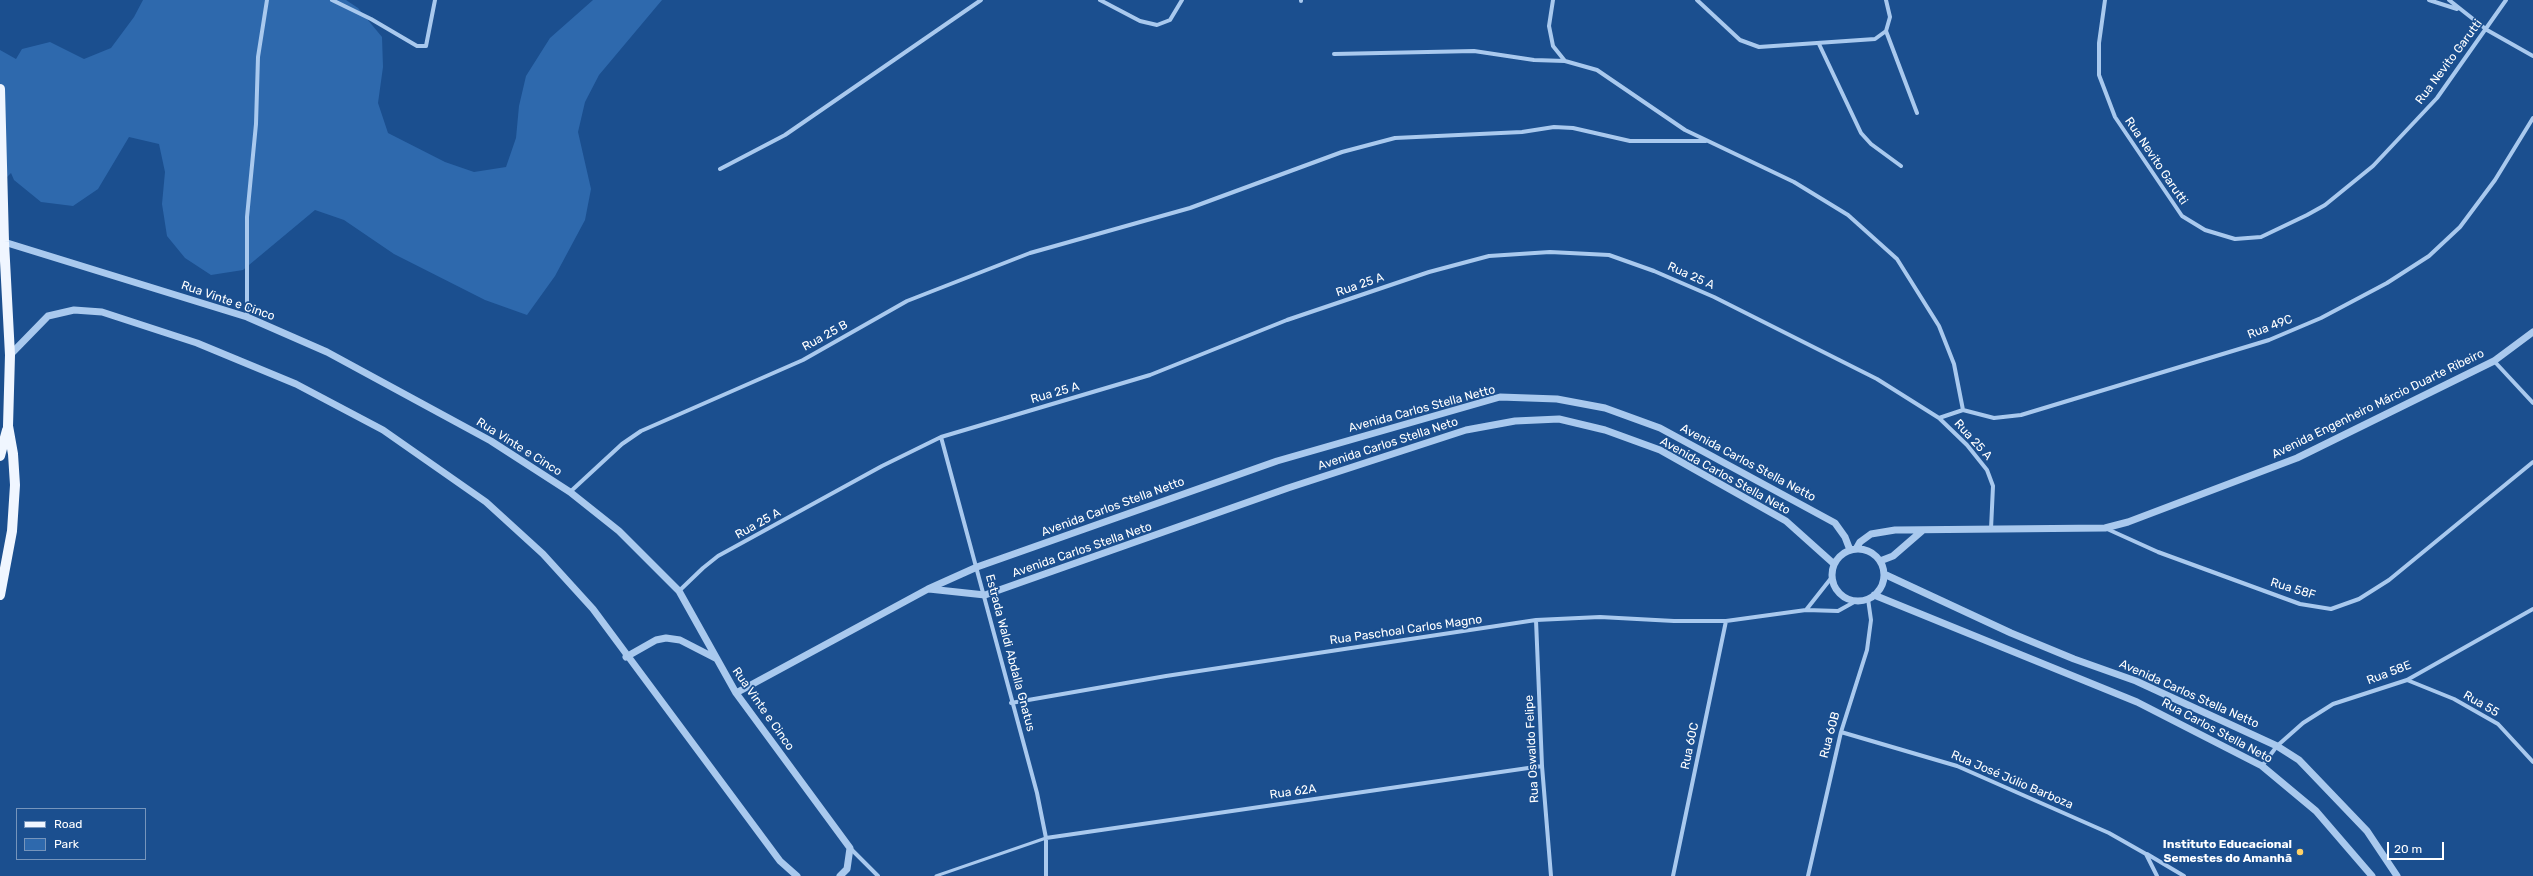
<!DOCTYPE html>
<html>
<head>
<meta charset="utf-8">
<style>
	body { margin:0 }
	#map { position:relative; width:2533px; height:876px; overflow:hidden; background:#1b4f8f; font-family:Rubik,sans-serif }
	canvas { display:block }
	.legend { position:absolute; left:16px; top:808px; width:130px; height:52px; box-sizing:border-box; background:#1b4f8f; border:1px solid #7695bc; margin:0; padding:5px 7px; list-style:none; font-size:12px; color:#fff }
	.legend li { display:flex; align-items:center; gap:8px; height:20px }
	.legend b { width:20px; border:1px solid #7695bc }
	.scale { position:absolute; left:2387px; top:842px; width:57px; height:18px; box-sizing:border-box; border:2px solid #fff; border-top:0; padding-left:5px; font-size:12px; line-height:14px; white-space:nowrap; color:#fff; -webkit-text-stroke:3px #1b4f8f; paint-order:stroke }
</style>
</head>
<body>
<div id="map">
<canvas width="2533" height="876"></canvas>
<ul class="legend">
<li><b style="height:5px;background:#f0f6ff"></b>Road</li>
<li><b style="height:11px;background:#2e69ad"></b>Park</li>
</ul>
<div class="scale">20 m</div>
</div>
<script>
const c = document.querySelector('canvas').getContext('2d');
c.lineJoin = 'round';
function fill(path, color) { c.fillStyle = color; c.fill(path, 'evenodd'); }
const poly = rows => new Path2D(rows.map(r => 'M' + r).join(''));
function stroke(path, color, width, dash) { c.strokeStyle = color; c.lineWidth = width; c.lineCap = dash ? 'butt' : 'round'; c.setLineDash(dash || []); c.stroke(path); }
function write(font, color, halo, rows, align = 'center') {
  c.font = font + ' Rubik,sans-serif'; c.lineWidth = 3.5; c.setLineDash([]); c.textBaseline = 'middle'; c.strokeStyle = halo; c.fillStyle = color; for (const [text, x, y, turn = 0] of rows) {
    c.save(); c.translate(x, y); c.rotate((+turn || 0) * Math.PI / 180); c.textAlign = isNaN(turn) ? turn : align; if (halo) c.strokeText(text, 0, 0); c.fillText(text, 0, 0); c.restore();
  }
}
fill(poly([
	[143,0,346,0,358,8,382,37,383,67,378,103,388,133,445,162,474,172,506,167,516,138,519,106,526,76,550,38,593,0,662,0,599,75,585,102,578,132,591,189,585,220,555,276,527,315,485,300,394,254,344,220,315,210,243,270,211,275,185,258,167,236,162,204,165,172,159,144,129,137,98,189,73,206,41,202,14,180,11,173,0,184,0,50,16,59,22,49,50,42,84,59,111,48,134,17]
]), '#2e69ad');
stroke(poly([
	[936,876,1046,838]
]), '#a9c9ee', 3);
stroke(poly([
	[332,0,371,19,417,46,426,46,435,0],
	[1100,0,1140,21,1157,25,1170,20,1182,0],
	[1553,0,1549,26,1553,46,1565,61],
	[1697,0,1740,40,1759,47,1875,39,1886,31],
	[1886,0,1890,17,1886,31,1917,113],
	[2105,0,2099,43,2099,75,2115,117,2182,216,2205,230,2235,239,2261,237,2307,215,2325,205,2373,166,2437,98,2506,0],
	[2429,0,2457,9],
	[2449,0,2487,30,2533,56],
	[1301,1,1301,0],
	[1819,44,1861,133,1871,144,1901,166],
	[1334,54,1474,51,1534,60,1565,61,1597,70,1685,130,1794,182,1848,215,1897,259,1939,326,1954,364,1963,410],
	[720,169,785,135,981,0],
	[247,317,247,217,256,124,258,57,267,0],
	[2494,361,2533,403],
	[1939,418,1963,410,1994,418,2021,415,2269,340,2321,318,2387,283,2429,256,2460,227,2495,180,2533,118],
	[941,437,1037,793,1046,838,1046,876],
	[570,492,622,444,641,431,803,360,907,301,1030,253,1190,208,1342,152,1395,138,1522,132,1554,127,1573,128,1630,141,1706,141],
	[2105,528,2158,552,2300,604,2331,609,2359,599,2389,580,2533,462],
	[679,591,703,568,718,556,882,466,941,437,1150,375,1287,320,1429,272,1489,256,1550,252,1609,255,1654,271,1714,297,1877,379,1939,418,1967,445,1987,470,1993,486,1991,529],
	[1806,610,1832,577],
	[1536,620,1542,766,1551,876],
	[2407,680,2454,699,2498,724,2533,762],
	[1011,703,1166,676,1536,620,1600,617,1674,621,1726,621,1806,610,1838,611,1856,601],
	[1841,732,1957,766,2109,833,2146,854,2157,876],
	[2262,766,2277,746,2303,723,2333,704,2407,680,2533,609],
	[1046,838,1542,766],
	[850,848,878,876],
	[2147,854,2184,876],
	[1673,876,1726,621],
	[1808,876,1841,732,1867,650,1871,620,1868,599]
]), '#a9c9ee', 4);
stroke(poly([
	[4,242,247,317,327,352,491,441,570,492,619,531,679,591,736,693,850,848,847,869,840,876],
	[10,355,48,316,74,310,102,312,197,343,296,384,383,430,486,502,543,554,593,609,780,861,797,876],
	[1856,549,1860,542,1871,534,1895,530,2105,528,2128,522,2297,458,2494,361,2533,332],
	'1832 575a26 26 0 1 1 52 0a26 26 0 1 1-52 0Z',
	[1880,561,1893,556,1923,530],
	[1884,574,2011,633,2074,659,2136,681,2277,746,2299,760,2367,831,2397,876],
	[929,589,985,595,1288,488,1466,430,1515,421,1559,419,1605,430,1660,450,1786,521,1834,564],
	[1874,595,2137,702,2262,766,2316,811,2372,876],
	[626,657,656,640,666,638,680,640,717,659],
	[736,693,928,589,977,567,1277,461,1500,397,1557,399,1605,408,1660,428,1835,523,1845,537,1850,550]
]), '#a9c9ee', 7);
stroke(poly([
	[0,89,4,242,10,355,8,426,13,454,15,485,12,531,0,595],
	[0,456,7,430]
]), '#f0f6ff', 10);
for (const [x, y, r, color] of [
	[2300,852,4,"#ffd166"]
]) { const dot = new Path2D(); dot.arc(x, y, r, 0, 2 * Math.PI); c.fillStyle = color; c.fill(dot); stroke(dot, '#1b4f8f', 1.5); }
write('12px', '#fff', '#1b4f8f', [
	["Rua Nevito Garutti",2449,62,-53],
	["Rua Nevito Garutti",2156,161,56],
	["Rua 25 A",1691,276,24],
	["Rua 25 A",1360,285,-19],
	["Rua Vinte e Cinco",228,301,19],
	["Rua 49C",2270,327,-21],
	["Rua 25 B",825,336,-29],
	["Rua 25 A",1055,393,-16],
	["Avenida Engenheiro Márcio Duarte Ribeiro",2378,404,-26],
	["Avenida Carlos Stella Netto",1422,409,-15],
	["Rua 25 A",1973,440,48],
	["Avenida Carlos Stella Neto",1388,444,-18],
	["Rua Vinte e Cinco",519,447,32],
	["Avenida Carlos Stella Netto",1748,463,28],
	["Avenida Carlos Stella Neto",1725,476,29],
	["Avenida Carlos Stella Netto",1113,507,-20],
	["Rua 25 A",758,524,-29],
	["Avenida Carlos Stella Neto",1082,550,-19],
	["Rua 58F",2293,589,17],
	["Rua Paschoal Carlos Magno",1406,630,-8],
	["Estrada Waldi Abdalla Gnatus",1010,653,75],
	["Rua 58E",2389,673,-21],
	["Avenida Carlos Stella Netto",2189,694,24],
	["Rua 55",2481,704,30],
	["Rua Vinte e Cinco",763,709,55],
	["Rua Carlos Stella Neto",2217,731,28],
	["Rua 60B",1830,735,-75],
	["Rua 60C",1690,746,-78],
	["Rua Oswaldo Felipe",1532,749,-93],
	["Rua José Júlio Barboza",2012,780,23],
	["Rua 62A",1293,792,-8]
]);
write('bold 12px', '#fff', '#1b4f8f', [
	["Instituto Educacional",2292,845],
	["Semestes do Amanhã",2292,859]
], 'right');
</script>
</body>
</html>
